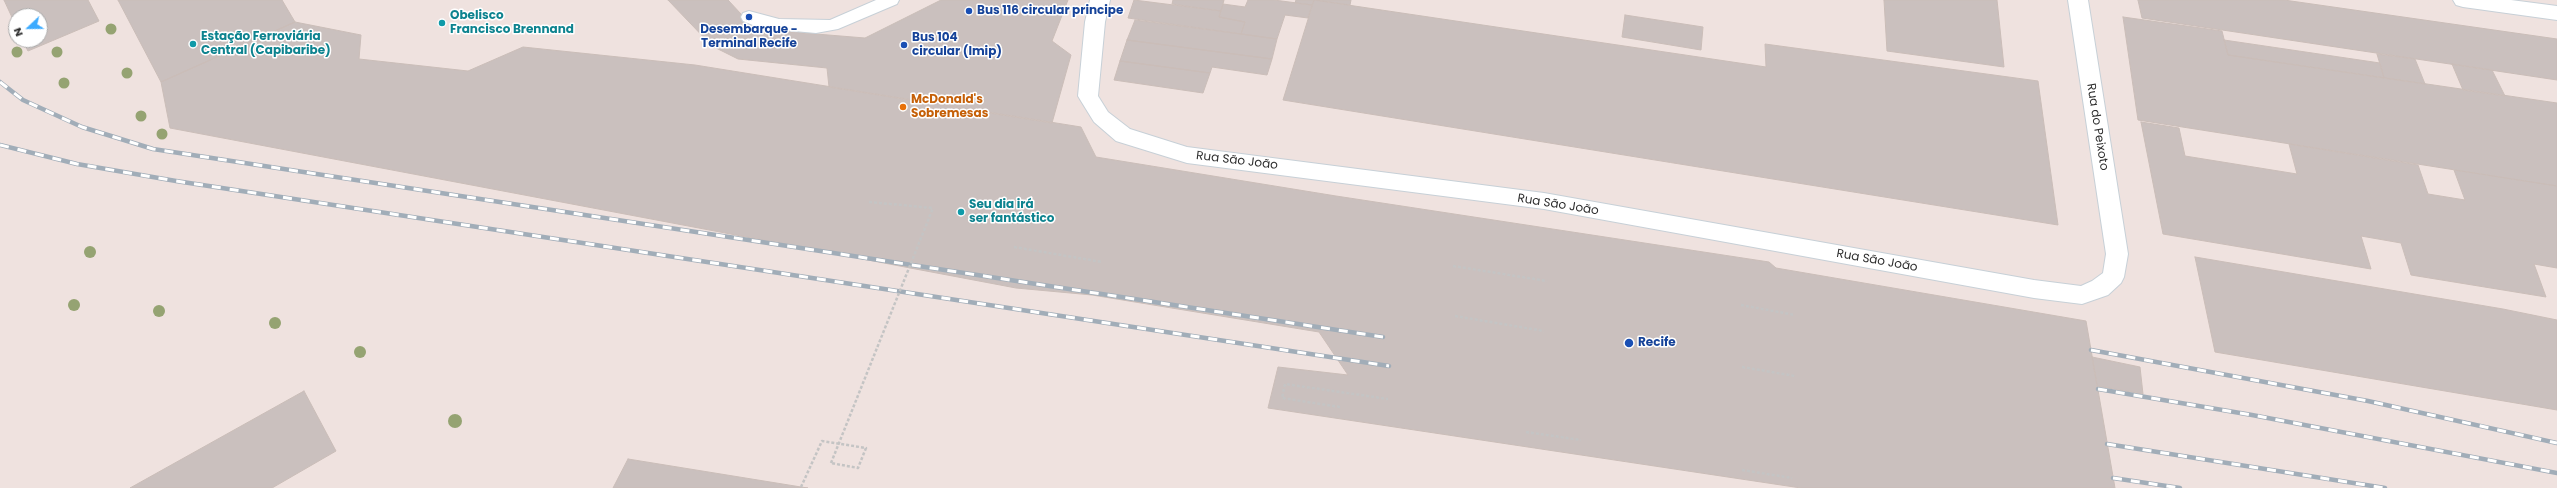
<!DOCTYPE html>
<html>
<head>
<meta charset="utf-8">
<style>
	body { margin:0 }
	#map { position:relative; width:2557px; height:488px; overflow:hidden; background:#efe2df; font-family:Poppins,sans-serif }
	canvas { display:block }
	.north { position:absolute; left:8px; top:8px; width:40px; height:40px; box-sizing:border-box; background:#fff; border:1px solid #ababab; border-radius:50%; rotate:248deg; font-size:11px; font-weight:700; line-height:16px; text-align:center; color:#2d2d2d }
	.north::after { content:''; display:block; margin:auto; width:14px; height:18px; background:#3cabff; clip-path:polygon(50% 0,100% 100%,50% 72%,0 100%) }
</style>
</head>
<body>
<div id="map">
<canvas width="2557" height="488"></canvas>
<div class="north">N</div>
</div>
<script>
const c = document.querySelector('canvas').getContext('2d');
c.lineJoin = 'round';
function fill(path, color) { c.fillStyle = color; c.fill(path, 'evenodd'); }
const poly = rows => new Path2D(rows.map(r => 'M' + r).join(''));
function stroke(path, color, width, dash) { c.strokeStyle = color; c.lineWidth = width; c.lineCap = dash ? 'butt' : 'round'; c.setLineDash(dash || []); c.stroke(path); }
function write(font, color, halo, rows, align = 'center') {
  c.font = font + ' Poppins,sans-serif'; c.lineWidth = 3; c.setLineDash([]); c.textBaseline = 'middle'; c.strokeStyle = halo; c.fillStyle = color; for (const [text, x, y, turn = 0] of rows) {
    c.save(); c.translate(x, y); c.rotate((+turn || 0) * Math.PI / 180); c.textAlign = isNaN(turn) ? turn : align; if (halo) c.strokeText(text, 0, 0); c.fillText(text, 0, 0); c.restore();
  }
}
const building = poly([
	[4,0,88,0,99,21,28,51,22,40,40,40,40,16,16,16,16,26,4,0],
	[118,0,282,0,295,22,161,82,118,0],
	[668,0,728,0,755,29,865,38,941,0,1068,0,1052,41,1071,55,1052,123,829,87,827,68,738,59,712,46,668,0],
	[1134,0,1221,11,1219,17,1245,22,1241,34,1128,18,1134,0],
	[1173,0,1224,0,1221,11,1172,4,1173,0],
	[1248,0,1274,0,1312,5,1308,18,1285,15,1277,39,1241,34,1245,22,1219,17,1223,4,1245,7,1248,0],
	[1296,0,1314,0,1312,5,1295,3,1296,0],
	[1314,0,1766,67,1765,44,2038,81,2058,225,1283,100,1314,0],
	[1316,0,1351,0,1350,5,1316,0],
	[1884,0,1997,0,2004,67,1887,51,1884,0],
	[2138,0,2284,0,2557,39,2557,80,2142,18,2138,0],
	[1625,15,1703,27,1701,50,1622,37,1625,15],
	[2123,17,2222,31,2228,55,2557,103,2557,186,2138,120,2123,17],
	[1135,20,1241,34,1277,39,1272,59,1127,40,1135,20],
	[295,22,361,35,359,59,468,71,523,47,695,65,1081,127,1096,157,1336,196,1769,262,1776,268,2086,321,2115,488,1801,488,1268,408,1278,367,1348,375,1319,332,1092,295,1016,288,170,128,161,82,295,22],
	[1127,40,1272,59,1267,75,1212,67,1210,73,1120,61,1127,40],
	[2224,40,2380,63,2384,78,2228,55,2224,40],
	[2377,54,2415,59,2425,84,2384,78,2377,54],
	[1120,61,1210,73,1203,93,1114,80,1120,61],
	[2452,64,2492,70,2505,96,2463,90,2452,64],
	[2141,122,2179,128,2185,156,2297,174,2289,144,2418,165,2428,194,2465,200,2454,170,2557,186,2557,268,2534,264,2546,297,2411,275,2401,243,2361,236,2371,269,2163,234,2141,122],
	[2195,257,2503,309,2557,320,2557,410,2215,352,2195,257],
	[2092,357,2140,367,2143,394,2097,386,2092,357],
	[304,391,336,451,272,488,130,488,304,391],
	[628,459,801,487,808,488,613,488,628,459]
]);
fill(building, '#cac0be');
stroke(building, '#cabdb8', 1);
const lane = poly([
	[876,0,899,0,897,4,838,29,816,33,760,28,743,21,741,17,743,13,749,11,779,19,830,20,876,0]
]);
const street = poly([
	[1090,0,1110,0,1105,22,1098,96,1108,112,1130,129,1187,147,1544,193,2034,280,2081,286,2092,281,2103,273,2106,254,2068,0,2088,0,2128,254,2124,277,2121,283,2108,295,2082,304,2034,298,1544,209,1187,163,1116,141,1094,122,1081,101,1078,96,1085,22,1090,0]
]);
const secondary = poly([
	[2453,0,2511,0,2557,6,2557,20,2463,7,2456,5,2453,0]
]);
stroke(lane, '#c7d0d7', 2);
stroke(street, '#c7d0d7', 2);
stroke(secondary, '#c7d0d7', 2);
stroke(poly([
	[869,202,933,208],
	[1014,247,1102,262],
	[1453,266,1547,281],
	[1741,305,1795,315],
	[1455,316,1544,331],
	[1742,367,1795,376],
	[1340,407,1282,398,1285,384,1388,399],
	[1526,432,1581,440],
	[1742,470,1792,478],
	[801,487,822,441,866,448,858,468,831,463]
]), '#c4c4c4', 2.5, [3, 2]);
fill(lane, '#fff');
fill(street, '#fff');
fill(secondary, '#fff');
const rail = poly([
	[0,82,23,100,82,127,153,149,1383,337],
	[0,145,77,164,176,181,1389,366],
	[2091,350,2368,401,2557,443],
	[2098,389,2252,415,2557,473],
	[2107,444,2385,488],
	[2113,478,2180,488]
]);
stroke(rail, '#a1adb8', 4.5);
stroke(rail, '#fff', 3, [9]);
stroke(poly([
	[831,463,933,208]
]), '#c4c4c4', 2.5, [3, 2]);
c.fillStyle = '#95a372';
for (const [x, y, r] of [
	[111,29,5.5],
	[17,52,5.5],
	[57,52,5.5],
	[127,73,5.5],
	[64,83,5.5],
	[141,116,5.5],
	[162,134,5.5],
	[90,252,6],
	[74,305,6],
	[159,311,6],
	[275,323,6],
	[360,352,6],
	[455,421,7]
]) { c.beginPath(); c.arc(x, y, r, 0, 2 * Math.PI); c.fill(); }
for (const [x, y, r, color] of [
	[969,11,4,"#1a4fb4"],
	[749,17,4,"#1a4fb4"],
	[442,23,4,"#0f9aa8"],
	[193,44,4,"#0f9aa8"],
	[904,45,4,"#1a4fb4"],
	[903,107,4,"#e8710a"],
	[961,212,4,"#0f9aa8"],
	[1629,343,5,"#1a4fb4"]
]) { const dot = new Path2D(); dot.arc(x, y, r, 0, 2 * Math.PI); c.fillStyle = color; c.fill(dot); stroke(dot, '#fff', 1.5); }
write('bold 12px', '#164399', '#fff', [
	["Bus 116 circular principe",977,11],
	["Desembarque -",749,30,"center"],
	["Terminal Recife",749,44,"center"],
	["Bus 104",912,38],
	["circular (Imip)",912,52],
	["Recife",1638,343]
], 'left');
write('bold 12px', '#0d838f', '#fff', [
	["Obelisco",450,16],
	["Francisco Brennand",450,30],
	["Estação Ferroviária",201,37],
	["Central (Capibaribe)",201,51],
	["Seu dia irá",969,205],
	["ser fantástico",969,219]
], 'left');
write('bold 12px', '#c56008', '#fff', [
	["McDonald's",911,100],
	["Sobremesas",911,114]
], 'left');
write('12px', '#2d2d2d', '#fff', [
	["Rua do Peixoto",2097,127,81],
	["Rua São João",1237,161,7],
	["Rua São João",1558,205,9],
	["Rua São João",1877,261,10]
]);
</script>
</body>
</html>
